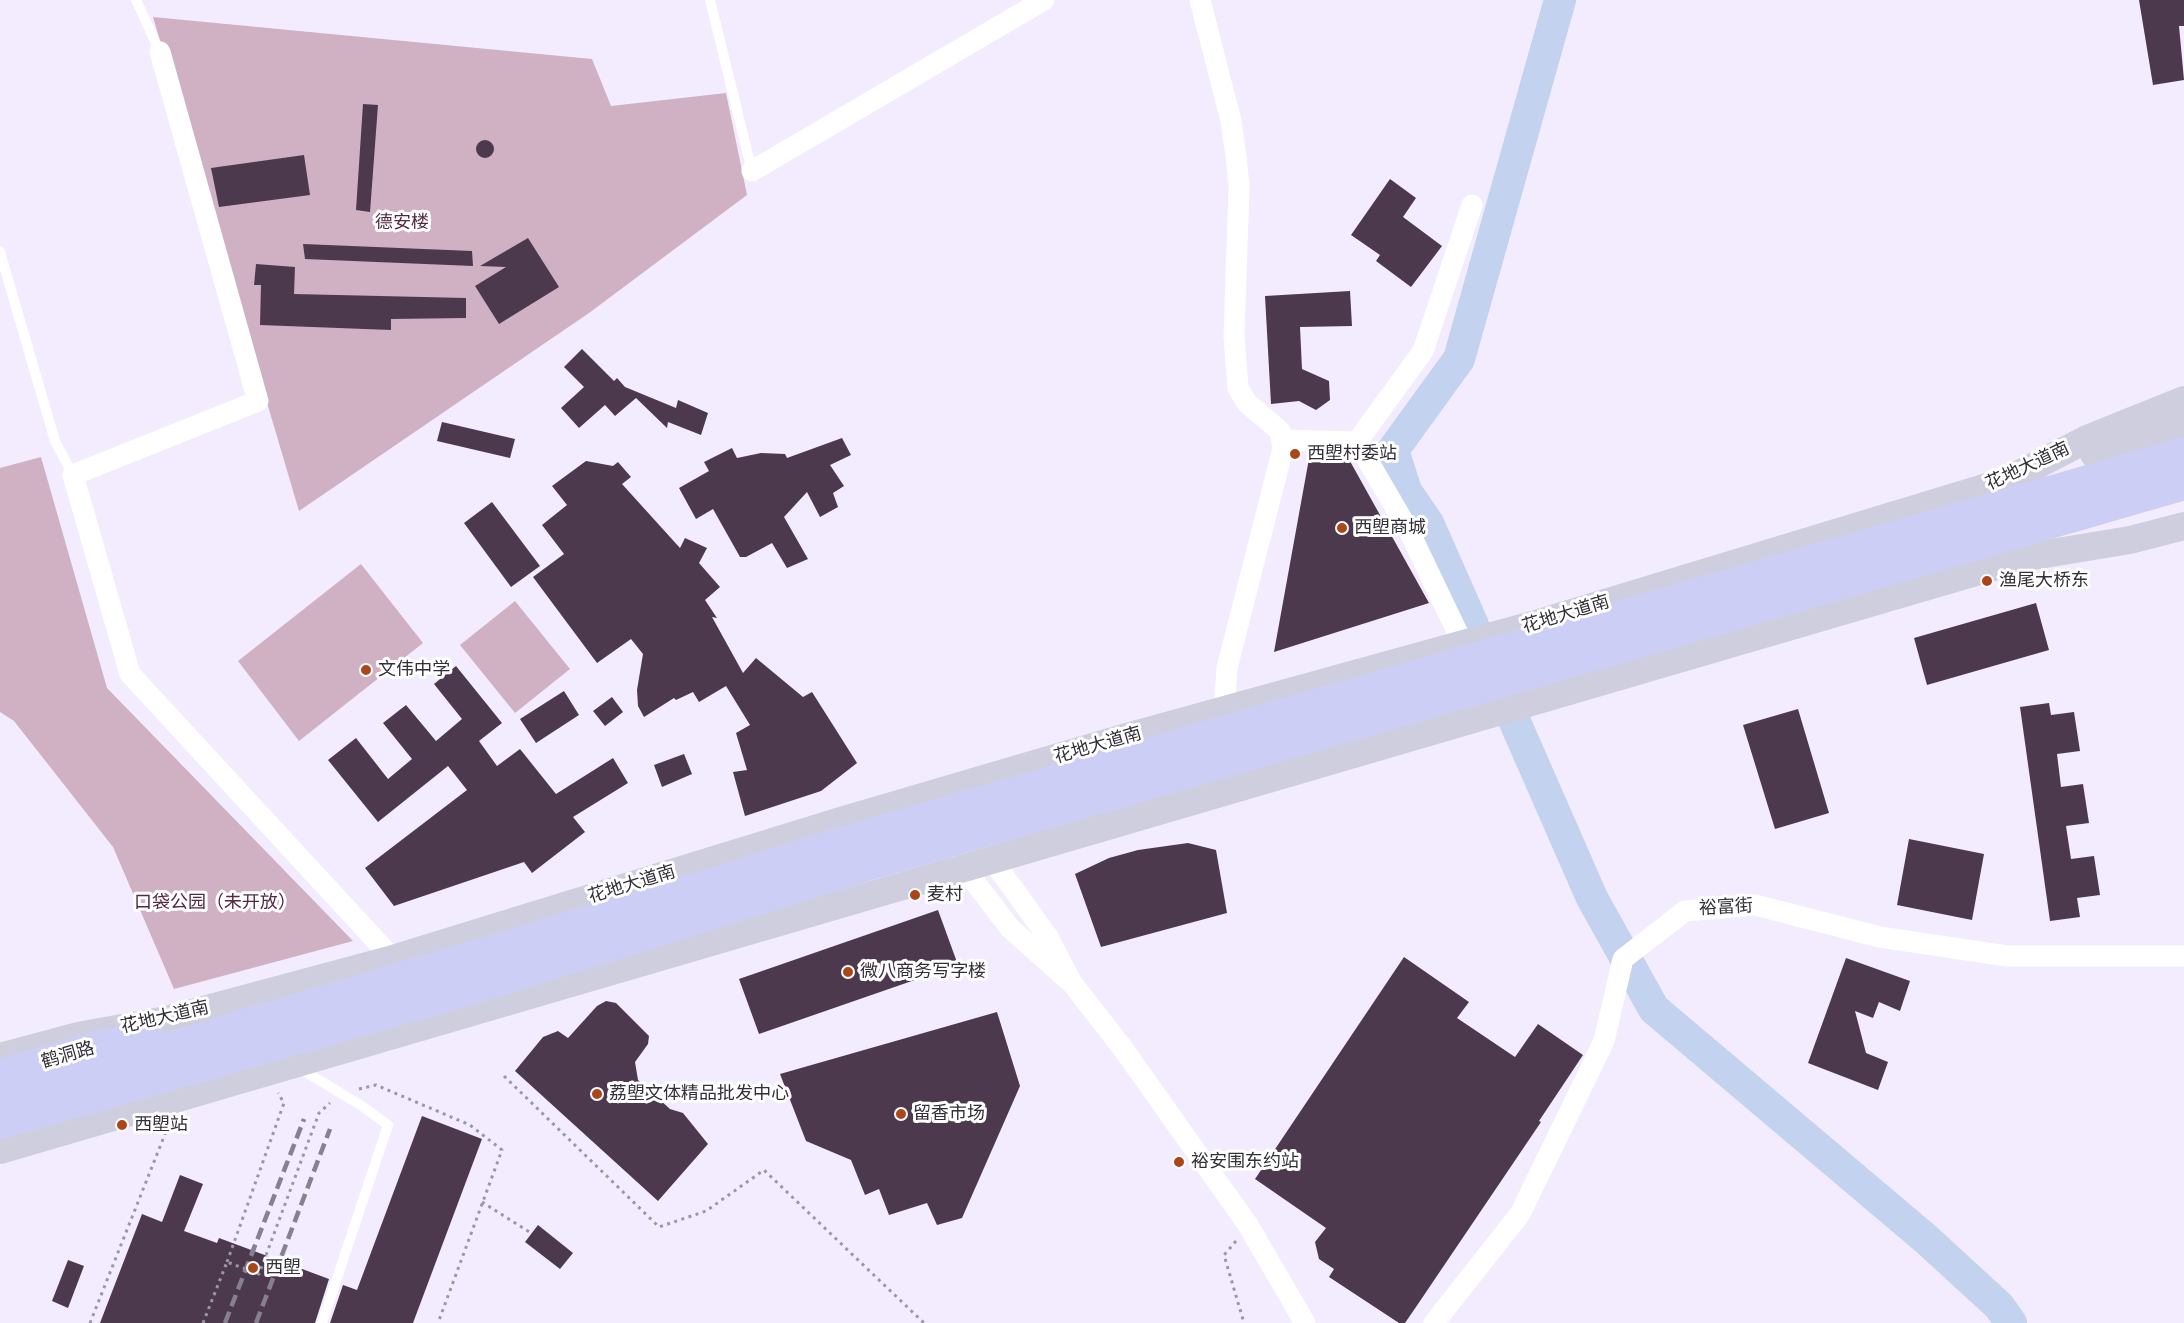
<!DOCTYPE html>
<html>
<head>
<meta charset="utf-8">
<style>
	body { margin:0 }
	canvas { display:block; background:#f2ecfe }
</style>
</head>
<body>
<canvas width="2184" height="1323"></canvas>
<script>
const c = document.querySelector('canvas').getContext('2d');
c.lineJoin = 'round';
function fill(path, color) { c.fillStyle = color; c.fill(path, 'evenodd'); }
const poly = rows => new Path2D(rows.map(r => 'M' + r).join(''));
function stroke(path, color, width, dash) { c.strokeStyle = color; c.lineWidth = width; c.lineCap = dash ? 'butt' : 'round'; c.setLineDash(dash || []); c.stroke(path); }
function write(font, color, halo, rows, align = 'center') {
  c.font = font + ' "Roboto Condensed","Noto Sans SC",sans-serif'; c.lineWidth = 6; c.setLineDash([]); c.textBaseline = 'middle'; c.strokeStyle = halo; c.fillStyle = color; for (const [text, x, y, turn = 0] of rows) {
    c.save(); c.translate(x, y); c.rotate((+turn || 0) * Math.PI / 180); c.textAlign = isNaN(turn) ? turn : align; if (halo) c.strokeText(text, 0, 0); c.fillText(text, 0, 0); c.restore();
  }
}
fill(poly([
	[153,17,592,59,611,106,726,93,747,195,589,313,299,511],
	[41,457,107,688,353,941,174,989,113,847,14,721,0,712,0,468],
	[361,564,423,643,299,741,238,661],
	[515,601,570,669,515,713,460,645]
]), '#cfb1c3');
stroke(poly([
	[1473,625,1428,523,1406,491,1393,450,1459,359,1560,0],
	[1497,681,1592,898,1654,1009,1926,1239,1999,1306,2011,1323]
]), '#c2d2ef', 32);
fill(poly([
	[2139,0,2184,0,2184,26,2179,26,2184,80,2153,85],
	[363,104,378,105,370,212,356,210],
	'476 149a9 9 0 1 1 18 0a9 9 0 1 1-18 0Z',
	[304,155,310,195,219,207,211,168],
	[1390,179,1416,198,1403,217,1442,246,1411,287,1376,261,1380,255,1351,235],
	[528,238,559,287,499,324,475,286,506,267,480,266],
	[303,244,472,251,473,266,305,259],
	[256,264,295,267,294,294,466,298,466,318,391,319,391,330,260,325,261,285,254,285],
	[1350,291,1352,326,1300,327,1302,369,1329,381,1330,400,1316,410,1299,401,1271,404,1265,296],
	[582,349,614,381,617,378,625,387,676,408,678,400,708,413,701,435,668,422,667,428,636,398,615,416,605,405,579,428,561,408,584,387,564,367],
	[442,422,515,439,510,458,437,441],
	[842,438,851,455,830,465,844,486,833,493,838,507,820,517,807,492,784,517,808,559,787,568,772,543,746,557,740,557,713,509,696,519,679,488,709,471,704,462,732,448,737,458,761,453,785,454,787,458],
	[1310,453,1346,454,1429,603,1274,652],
	[586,461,613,466,618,462,631,477,622,484,680,548,685,538,707,548,699,563,720,587,705,600,717,618,712,617,743,673,756,658,803,697,812,692,857,763,821,791,745,816,733,772,747,770,736,733,750,725,726,686,699,702,693,692,676,700,674,698,644,717,638,706,637,690,643,654,631,639,597,663,533,577,564,554,542,525,567,505,552,486],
	[492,502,540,566,511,587,464,523],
	[2036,603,2049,650,1927,685,1914,638],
	[456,666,502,723,479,741,497,766,520,749,556,794,613,758,628,783,573,817,585,832,532,873,524,862,394,906,365,868,467,790,448,766,378,822,328,760,356,738,388,779,412,759,383,723,406,705,436,741,462,719,434,684],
	[564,691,579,715,536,743,520,719],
	[612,697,623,712,605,726,593,711],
	[2049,703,2051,715,2074,712,2080,751,2057,754,2061,787,2083,784,2089,823,2066,826,2071,859,2094,856,2100,895,2077,898,2080,917,2050,921,2020,707],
	[1798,709,1829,813,1775,829,1743,725],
	[684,754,692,774,662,787,654,765],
	[1909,839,1984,854,1972,920,1897,905],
	[1188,843,1216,850,1227,913,1101,947,1075,874,1109,858,1138,850],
	[938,910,958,965,759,1034,739,979],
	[1404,957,1469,1002,1457,1018,1515,1057,1538,1024,1583,1055,1539,1121,1541,1122,1418,1304,1405,1323,1399,1323,1329,1277,1334,1269,1319,1259,1315,1242,1326,1228,1255,1179],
	[1846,958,1910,981,1900,1011,1879,1002,1873,1018,1855,1011,1866,1053,1888,1062,1878,1090,1808,1063],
	[606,1001,616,1003,649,1036,648,1044,635,1062,638,1080,670,1109,683,1113,708,1144,658,1201,515,1071,543,1037,558,1031,568,1038,597,1006],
	[997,1012,1020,1086,962,1218,937,1225,927,1203,889,1215,879,1189,865,1195,851,1160,806,1141,780,1074],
	[422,1116,482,1139,413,1323,330,1323,343,1285,357,1290],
	[180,1175,203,1184,184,1231,217,1243,219,1238,329,1279,315,1323,100,1323,142,1214,162,1222],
	[538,1225,573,1253,560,1269,525,1242],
	[68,1260,84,1266,68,1308,52,1301]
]), '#4c394e');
stroke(poly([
	[504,1076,659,1227,706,1211,764,1170,924,1323],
	[359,1089,376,1085,470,1125,502,1150,438,1323],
	[482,1202,531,1233],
	[1236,1241,1224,1255,1244,1323],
	[227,1262,284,1103,278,1093],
	[90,1323,169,1124],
	[203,1323,227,1262,259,1274,319,1113,330,1103]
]), '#9c97a5', 3, [3, 4.5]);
stroke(poly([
	[136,0,160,52],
	[710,0,752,171],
	[0,252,55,441,73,475],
	[299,1068,362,1106,388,1125,322,1323]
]), '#fff', 10);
stroke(poly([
	[1200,0,1231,121,1236,156,1239,186,1234,337,1238,388,1247,403,1280,431,1283,448,1227,668,1225,697,1230,721],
	[160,52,258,401,73,475,130,674,393,959],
	[752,171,1044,0],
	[1283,440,1357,442,1409,531,1463,644],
	[1357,442,1423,351,1472,205],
	[985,850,1048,937,1072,983,1124,1050,1248,1225,1305,1323],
	[960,856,964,868,1010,928,1068,980],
	[1434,1323,1520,1214,1604,1041,1623,959,1685,911,1755,905,1880,937,2007,956,2184,956]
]), '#fff', 21);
stroke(poly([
	[2094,454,2184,425],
	[0,1057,78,1036,166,1020,393,959,841,821,1127,737,1536,624,2004,482,2087,439,2184,400],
	[0,1150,2027,557,2130,540,2184,526]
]), '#cecedf', 28);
stroke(poly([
	[0,1075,95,1048,148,1037],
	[0,1099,645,905,858,838,2184,453],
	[0,1123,474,988,867,865,2184,484]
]), '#cdcef5', 32);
stroke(poly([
	[225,1323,304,1119],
	[256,1323,330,1129]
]), '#86818e', 4.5, [12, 6]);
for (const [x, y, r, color] of [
	[1295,454,6,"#ab4619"],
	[1342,528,6,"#ab4619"],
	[1987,581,6,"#ab4619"],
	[366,670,6,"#ab4619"],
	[915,895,6,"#ab4619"],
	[848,972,6,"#ab4619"],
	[597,1094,6,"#ab4619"],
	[901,1114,6,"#ab4619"],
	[122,1125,6,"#ab4619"],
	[1179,1162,6,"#ab4619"],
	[253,1268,6,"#ab4619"]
]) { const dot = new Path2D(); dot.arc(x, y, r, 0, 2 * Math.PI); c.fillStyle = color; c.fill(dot); stroke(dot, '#fff', 2); }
write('18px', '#522843', '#fff', [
	["德安楼",402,223],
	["口袋公园（未开放）",215,903]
]);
write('18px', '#332f38', '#fff', [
	["西塱村委站",1307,454],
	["西塱商城",1354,528],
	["渔尾大桥东",1999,581],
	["文伟中学",378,670],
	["麦村",927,895],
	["微八商务写字楼",860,972],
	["荔塱文体精品批发中心",609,1094],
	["留香市场",913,1114],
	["西塱站",134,1125],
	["裕安围东约站",1191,1162],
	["西塱",265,1268]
], 'left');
write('18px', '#332f38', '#fff', [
	["花地大道南",2028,467,-25],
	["花地大道南",1566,615,-17],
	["花地大道南",1098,746,-16],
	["花地大道南",632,885,-17],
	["裕富街",1726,908,-3],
	["花地大道南",165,1018,-13],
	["鹤洞路",68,1056,-16]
]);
</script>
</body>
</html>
